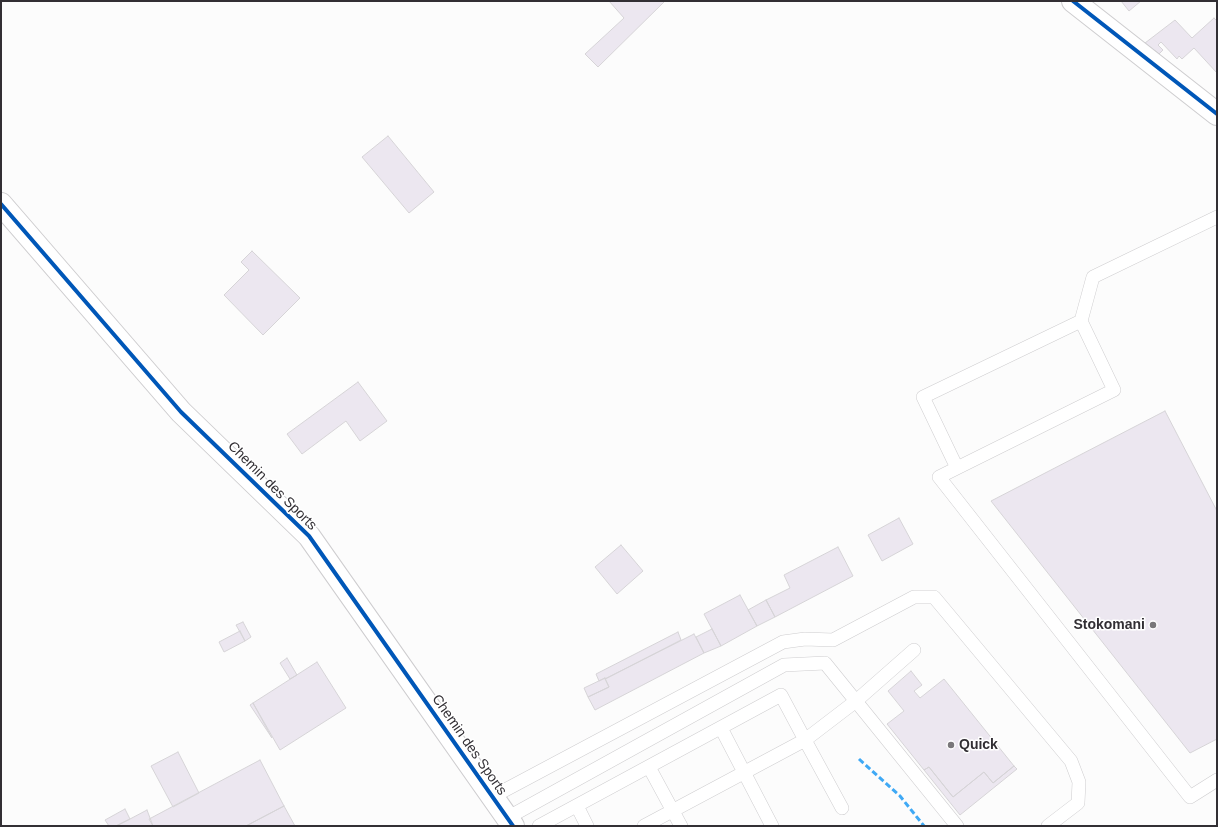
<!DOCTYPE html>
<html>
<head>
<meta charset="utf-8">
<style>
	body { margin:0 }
	#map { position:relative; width:1218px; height:827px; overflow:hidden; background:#fcfcfc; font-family:Arial,sans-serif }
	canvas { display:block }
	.frame { position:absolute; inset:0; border:2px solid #322f34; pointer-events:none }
</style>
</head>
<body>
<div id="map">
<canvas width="1218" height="827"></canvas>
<div class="frame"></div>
</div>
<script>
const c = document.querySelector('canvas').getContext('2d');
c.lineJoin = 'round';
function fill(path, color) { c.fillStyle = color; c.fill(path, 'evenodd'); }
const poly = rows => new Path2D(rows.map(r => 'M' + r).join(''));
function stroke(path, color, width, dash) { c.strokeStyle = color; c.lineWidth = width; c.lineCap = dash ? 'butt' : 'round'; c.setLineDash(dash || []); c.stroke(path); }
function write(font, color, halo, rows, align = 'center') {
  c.font = font + ' Arial,sans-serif'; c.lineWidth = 3; c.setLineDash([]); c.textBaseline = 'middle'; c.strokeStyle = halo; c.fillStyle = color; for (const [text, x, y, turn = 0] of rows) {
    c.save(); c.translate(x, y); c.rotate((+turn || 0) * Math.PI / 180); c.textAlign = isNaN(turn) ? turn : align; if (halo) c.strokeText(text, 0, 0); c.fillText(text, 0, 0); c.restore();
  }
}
const building = poly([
	[609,1,665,1,598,67,585,54,624,18,609,1],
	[1121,1,1141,1,1129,11,1121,1],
	[1214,18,1217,21,1217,73,1194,48,1182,59,1179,56,1177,59,1161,42,1158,45,1163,50,1159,54,1145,43,1175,20,1192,38,1214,18],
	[388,136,434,192,409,213,362,157,388,136],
	[252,251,300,298,263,335,224,295,249,270,241,262,252,251],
	[358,382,387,421,360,441,346,421,302,454,287,434,358,382],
	[1165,411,1217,511,1217,739,1190,753,991,501,1165,411],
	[899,518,913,544,882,561,868,535,899,518],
	[621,545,643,571,617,594,595,567,621,545],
	[838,547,853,576,775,617,766,600,790,588,784,575,838,547],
	[740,595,757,626,721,646,704,614,740,595],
	[766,600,775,617,757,626,748,610,766,600],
	[243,622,251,637,245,641,236,625,243,622],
	[712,629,721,646,704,653,696,637,712,629],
	[240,631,245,641,224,652,219,642,240,631],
	[678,632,681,640,605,679,605,678,599,681,596,674,678,632],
	[694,634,704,653,595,710,588,697,609,687,605,679,694,634],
	[287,658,297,675,290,679,280,663,287,658],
	[317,662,346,708,280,750,253,703,317,662],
	[911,671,922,685,914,691,920,698,944,679,1014,766,993,783,984,772,953,797,929,767,924,770,887,724,904,711,888,691,911,671],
	[605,678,609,687,588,697,584,688,605,678],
	[253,703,272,738,250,705,253,703],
	[178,752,199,793,173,807,151,766,178,752],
	[260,760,284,806,246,826,153,826,149,819,151,818,260,760],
	[1014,766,1017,769,960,815,924,770,929,767,953,797,984,772,993,783,1014,766],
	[284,806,295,826,246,826,284,806],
	[125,809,130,819,116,826,109,826,105,820,125,809],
	[147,810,153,826,116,826,130,819,147,810]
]);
fill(building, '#ece7f0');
stroke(building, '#d6d4d7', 1);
const service = poly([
	[1081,321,1093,277,1217,217],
	[957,468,923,397,1081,321,1114,390,957,468,939,477,1190,797,1217,780],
	[721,728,772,826],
	[649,767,681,826],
	[492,797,783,642,805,639,833,640,914,597,934,597,1071,761,1079,782,1078,803,1048,826],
	[577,806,587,826],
	[842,808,805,740,856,701,914,650],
	[507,818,784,665,825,663,957,826],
	[539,826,781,695,805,740,644,826]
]);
const minor = poly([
	[1073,1,1217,114],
	[1,204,181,412,309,536,513,826]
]);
stroke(service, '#cecdcf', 14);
stroke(minor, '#cecdcf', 24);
stroke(service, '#fff', 13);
stroke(minor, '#fff', 22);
stroke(poly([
	[859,759,900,796,924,826]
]), '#3fa9f5', 3, [6, 3]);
stroke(poly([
	[1073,1,1217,114],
	[1,204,181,412,309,536,513,826]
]), '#0057b8', 4);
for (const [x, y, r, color] of [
	[1153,625,4,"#79777a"],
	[951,745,4,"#79777a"]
]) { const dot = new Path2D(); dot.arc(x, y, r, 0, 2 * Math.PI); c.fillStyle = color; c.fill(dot); stroke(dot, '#fff', 1.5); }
write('14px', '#322f34', '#fff', [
	["Chemin des Sports",272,486,45],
	["Chemin des Sports",469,745,55]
]);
write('bold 14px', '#322f34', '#fff', [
	["Stokomani",1145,625],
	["Quick",959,745,"left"]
], 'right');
</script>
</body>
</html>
